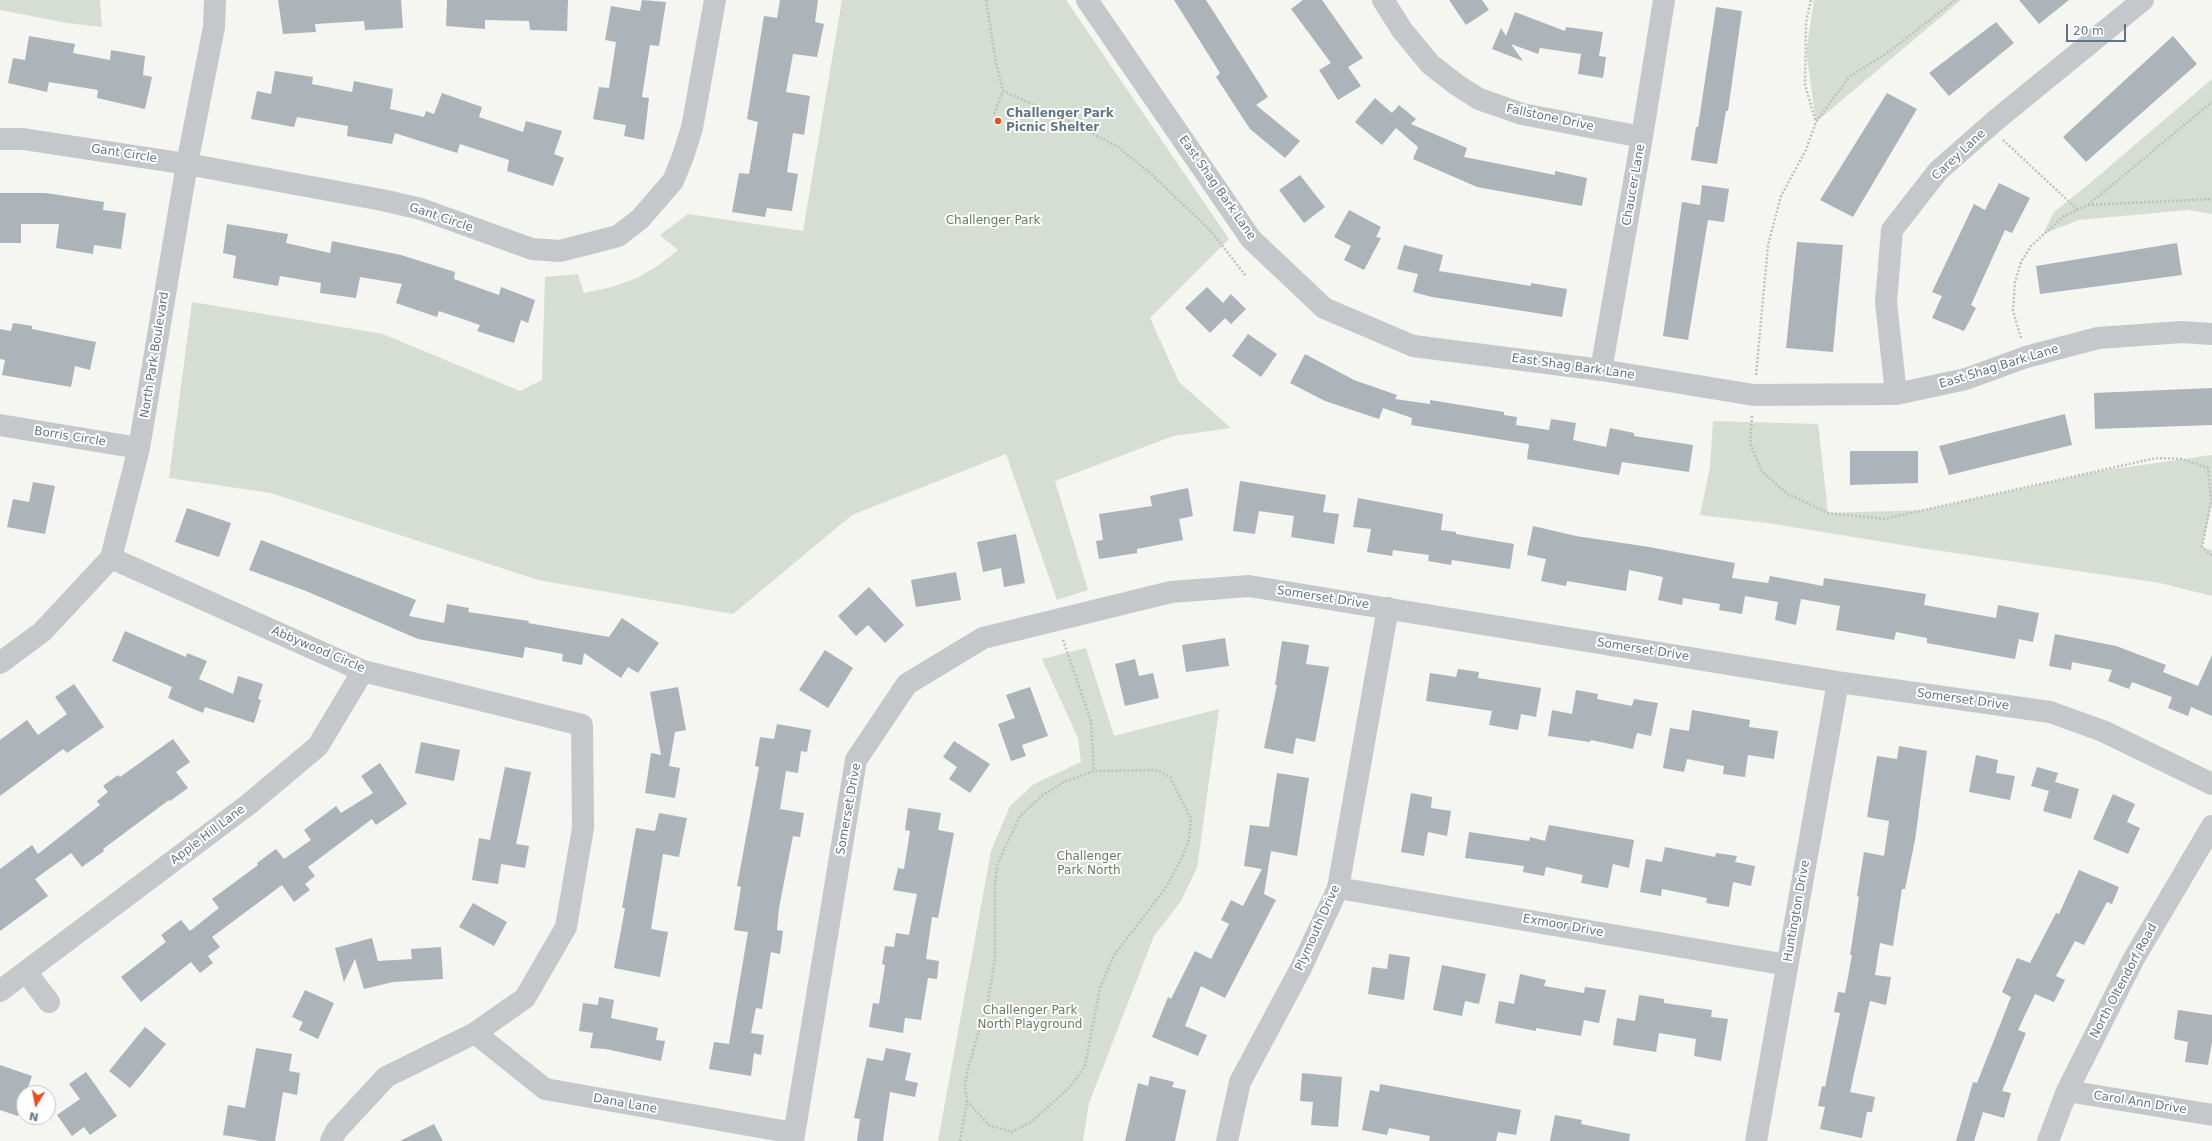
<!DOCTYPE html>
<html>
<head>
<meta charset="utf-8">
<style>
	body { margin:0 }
	#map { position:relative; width:2212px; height:1141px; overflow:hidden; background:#f5f5f1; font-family:"DejaVu Sans",sans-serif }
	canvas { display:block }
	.north { position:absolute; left:16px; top:1085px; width:40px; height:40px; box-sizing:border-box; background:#fff; border:1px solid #c1c8ce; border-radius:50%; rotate:190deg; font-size:11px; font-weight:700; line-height:16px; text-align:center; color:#637584 }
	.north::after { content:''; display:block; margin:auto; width:14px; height:18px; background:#e94e1d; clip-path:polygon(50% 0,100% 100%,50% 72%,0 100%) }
	.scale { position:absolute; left:2066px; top:24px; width:60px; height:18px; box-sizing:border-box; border:2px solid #637584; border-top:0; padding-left:5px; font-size:12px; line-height:14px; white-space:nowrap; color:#637584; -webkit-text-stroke:3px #fff; paint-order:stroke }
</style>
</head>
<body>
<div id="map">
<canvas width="2212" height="1141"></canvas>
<div class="north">N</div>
<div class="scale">20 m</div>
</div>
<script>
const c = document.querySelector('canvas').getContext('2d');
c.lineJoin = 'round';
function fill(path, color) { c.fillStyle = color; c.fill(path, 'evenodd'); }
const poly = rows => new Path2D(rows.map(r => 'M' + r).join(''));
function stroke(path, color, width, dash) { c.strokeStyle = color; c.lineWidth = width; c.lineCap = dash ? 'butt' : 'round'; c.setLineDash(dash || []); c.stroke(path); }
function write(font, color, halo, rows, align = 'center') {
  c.font = font + ' "DejaVu Sans",sans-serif'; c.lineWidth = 4; c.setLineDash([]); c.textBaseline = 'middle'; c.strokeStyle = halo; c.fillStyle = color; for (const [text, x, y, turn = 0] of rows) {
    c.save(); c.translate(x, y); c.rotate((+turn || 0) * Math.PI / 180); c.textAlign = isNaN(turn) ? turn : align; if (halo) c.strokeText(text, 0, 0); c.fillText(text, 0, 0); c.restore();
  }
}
fill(poly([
	[0,0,100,0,102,27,67,23,0,10],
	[842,0,1066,0,1229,239,1150,318,1179,382,1231,428,1173,436,1055,481,1088,590,1057,600,1006,454,852,515,733,614,538,580,271,493,169,478,192,302,383,334,520,391,542,380,545,277,578,274,584,293,612,287,637,278,659,265,678,250,660,235,688,214,803,231],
	[1814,0,1961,0,1816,122,1806,51],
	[2212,79,2212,214,2188,210,2079,220,2043,234,2054,212,2089,184],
	[1713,421,1818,424,1828,513,1925,510,2101,471,2212,455,2212,504,2202,547,2212,550,2212,596,2160,583,1914,547,1768,523,1700,515,1710,467],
	[1086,648,1114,736,1219,709,1197,868,1181,901,1154,936,1089,1103,1083,1141,938,1141,991,851,1010,806,1034,784,1081,762,1078,738,1042,659]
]), '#d6ddd2');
fill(poly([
	[278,0,401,0,403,28,365,30,364,21,315,24,316,32,283,34],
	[447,0,568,0,567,31,530,30,529,21,485,20,485,29,446,26],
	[642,0,666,2,659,46,650,45,642,97,649,98,644,140,624,136,626,125,593,119,599,87,609,88,616,42,605,40,611,6,640,11],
	[780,0,818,0,815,22,824,24,817,57,793,54,786,92,810,96,804,135,793,133,787,172,798,174,792,211,767,208,765,217,732,212,739,173,749,174,758,122,747,119,764,16,777,18],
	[1174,0,1206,0,1268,97,1256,105,1300,141,1285,158,1250,129,1216,77,1220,73],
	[1303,0,1322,0,1363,58,1348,67,1361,86,1338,100,1319,70,1331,63,1291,9],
	[1449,0,1482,0,1489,10,1466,25],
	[2019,0,2069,0,2039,24],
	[1716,7,1742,11,1728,111,1726,111,1717,164,1691,160,1696,127,1698,127],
	[1515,12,1565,31,1566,27,1603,32,1599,56,1606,57,1603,78,1578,74,1581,54,1540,48,1538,54,1511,44,1523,61,1492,49,1501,28,1506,36],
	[1996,22,2014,43,1949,96,1929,73],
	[29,36,75,44,73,53,110,60,111,50,145,56,143,75,152,77,145,109,97,98,98,90,49,82,47,92,8,83,13,58,25,60],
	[2173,36,2197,64,2086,162,2063,137],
	[275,71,313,77,312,84,352,92,354,81,393,89,390,109,424,117,426,111,434,114,442,93,482,107,479,117,523,132,526,121,562,131,554,154,564,158,553,186,507,171,509,160,460,144,457,153,395,133,392,144,347,136,348,126,297,117,294,127,251,119,257,91,271,94],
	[1887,93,1917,109,1853,217,1820,200],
	[1375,98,1392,113,1399,105,1416,119,1411,124,1467,148,1464,157,1555,175,1555,171,1587,178,1582,206,1477,187,1413,159,1418,147,1396,128,1382,145,1355,122],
	[1300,175,1325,207,1304,223,1279,190],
	[1999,183,2030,198,2012,233,2005,230,1971,305,1976,308,1964,331,1932,318,1942,296,1932,292,1974,204,1985,210],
	[1702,185,1729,189,1724,222,1708,220,1688,340,1663,336,1682,202,1700,205],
	[0,193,46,193,104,202,103,210,126,213,121,249,94,245,93,254,56,248,59,224,21,224,21,243,0,243],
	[1349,210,1381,227,1376,237,1381,238,1364,270,1344,260,1351,246,1334,237],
	[227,224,288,234,286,243,330,253,332,241,401,255,455,272,454,279,499,295,501,287,535,300,528,323,521,320,514,343,477,331,480,325,439,311,437,317,396,303,402,284,360,277,356,298,320,293,321,283,280,276,278,286,233,278,236,256,223,253],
	[1797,242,1843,245,1833,352,1786,348],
	[2177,243,2182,275,2040,294,2036,266],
	[1404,245,1443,255,1439,271,1531,286,1531,283,1567,289,1562,317,1432,297,1413,292,1418,274,1397,269],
	[1207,287,1223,303,1231,294,1246,309,1231,324,1225,318,1210,333,1185,308],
	[13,323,32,326,32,329,96,342,90,370,75,366,71,387,2,375,5,360,0,359,0,329,11,331],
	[1248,334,1277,354,1261,377,1232,356],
	[1305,354,1354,380,1397,395,1395,399,1430,404,1430,400,1504,412,1504,415,1517,417,1516,425,1549,430,1551,419,1576,423,1573,440,1606,447,1610,428,1634,433,1634,436,1693,445,1689,472,1622,462,1619,475,1527,459,1529,444,1411,425,1412,418,1383,408,1379,419,1325,401,1290,383],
	[2212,388,2212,425,2095,429,2094,393],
	[2065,414,2072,445,1949,475,1939,446],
	[1850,451,1918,451,1918,483,1850,485],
	[1240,481,1326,495,1323,512,1339,514,1334,544,1291,537,1294,516,1259,511,1255,534,1233,531],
	[33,482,55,486,45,534,7,527,13,499,29,502],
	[1188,488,1193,516,1179,519,1183,540,1137,549,1137,553,1099,559,1096,541,1103,540,1099,514,1152,506,1150,496],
	[1358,498,1443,514,1441,530,1456,532,1456,534,1514,544,1510,569,1452,560,1451,565,1428,561,1429,555,1393,550,1392,556,1367,552,1371,529,1353,527],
	[187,508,231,523,219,557,175,542],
	[1533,526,1576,536,1649,547,1735,563,1732,578,1768,583,1770,576,1823,586,1824,578,1926,594,1924,605,1996,618,1998,605,2039,613,2033,642,2019,639,2015,659,1927,643,1927,638,1896,632,1894,640,1836,630,1840,606,1801,599,1796,625,1775,620,1778,602,1745,596,1742,614,1719,610,1720,604,1683,598,1682,605,1658,600,1663,577,1629,570,1626,591,1567,581,1566,586,1541,581,1546,559,1527,555],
	[1016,534,1025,583,1004,587,1001,568,983,572,977,542],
	[261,540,416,600,409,616,444,623,447,604,469,608,468,612,529,621,528,623,609,637,622,618,659,643,638,673,628,667,621,678,584,653,582,665,562,661,563,654,525,647,523,658,418,639,306,591,249,570],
	[956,572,961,600,916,607,911,580],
	[869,587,904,625,885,643,868,625,856,636,838,616],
	[125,631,186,657,187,653,207,661,199,679,233,694,238,676,263,684,258,699,261,700,254,723,205,707,203,713,168,698,172,687,112,661],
	[2055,634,2116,646,2166,665,2163,672,2198,686,2212,655,2212,716,2191,707,2188,716,2168,708,2172,697,2132,682,2129,689,2108,681,2112,670,2072,662,2071,670,2049,666],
	[1225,638,1229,666,1186,672,1182,645],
	[1282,641,1309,645,1306,664,1329,667,1315,742,1296,738,1293,754,1264,748,1277,685,1275,685],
	[825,650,853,668,828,708,799,690],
	[1135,659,1139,676,1153,673,1159,698,1125,706,1115,664],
	[1458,669,1479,672,1478,678,1541,688,1536,717,1521,714,1518,730,1489,725,1492,711,1426,701,1430,673,1456,677],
	[74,684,104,727,67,753,63,749,0,796,0,740,27,720,38,735,67,714,55,697],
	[678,687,686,730,675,732,669,766,680,768,675,798,645,793,651,753,661,755,650,692],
	[1030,687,1048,736,1022,745,1026,756,1011,761,998,724,1015,718,1006,695],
	[1576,690,1598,694,1597,699,1632,706,1634,699,1658,703,1651,736,1637,733,1633,749,1591,740,1590,742,1548,736,1552,710,1572,714],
	[1692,710,1750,720,1749,727,1778,731,1774,759,1748,755,1745,777,1723,774,1724,766,1687,759,1684,772,1663,768,1670,728,1689,731],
	[777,724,811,730,807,752,801,751,798,773,786,771,780,809,804,813,800,837,793,836,779,908,777,930,783,931,780,954,771,952,762,1009,756,1008,751,1033,764,1035,761,1055,754,1053,751,1076,709,1069,714,1042,729,1044,748,932,734,930,741,887,737,886,759,767,755,766,760,737,774,739],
	[173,739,190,762,176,772,188,788,170,801,169,800,103,849,104,851,82,867,71,853,35,879,48,896,0,931,0,869,32,845,38,854,100,805,97,801,108,792,103,786,118,775,120,777],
	[954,741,990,764,970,793,949,779,957,767,943,757],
	[421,742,460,750,454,781,415,773],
	[1899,746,1927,751,1915,840,1905,889,1902,889,1893,946,1880,943,1875,975,1891,977,1886,1005,1870,1001,1850,1092,1875,1097,1872,1112,1867,1112,1862,1138,1820,1129,1825,1107,1818,1106,1822,1086,1825,1087,1840,1013,1834,1012,1838,992,1845,993,1852,955,1850,955,1859,897,1857,896,1864,852,1884,856,1889,821,1867,817,1877,756,1897,759],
	[1976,755,1998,760,1996,773,2015,776,2010,800,1969,792],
	[380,763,407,804,376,825,372,819,308,867,315,876,305,884,310,890,294,902,282,885,212,937,220,947,208,956,213,963,200,973,191,962,141,1002,121,977,166,942,161,935,181,920,190,931,219,908,212,899,258,865,257,863,276,849,284,859,311,840,304,830,336,806,341,813,373,793,361,776],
	[505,767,531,772,516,844,529,846,525,868,501,864,498,884,472,880,479,838,490,840],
	[2037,767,2058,773,2055,782,2079,789,2071,819,2043,811,2049,791,2031,786],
	[1277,773,1309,778,1297,856,1271,851,1264,894,1276,900,1225,998,1201,986,1185,1026,1207,1035,1198,1056,1152,1037,1168,997,1171,999,1195,951,1211,959,1229,924,1221,920,1231,900,1243,906,1262,869,1244,866,1250,825,1269,827],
	[1411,793,1432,797,1431,808,1451,811,1447,836,1428,832,1424,856,1401,852],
	[2113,794,2135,804,2127,822,2140,828,2128,854,2093,839],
	[908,808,941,813,938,830,954,833,938,918,932,917,926,959,939,961,937,979,928,978,921,1020,905,1018,903,1033,869,1027,873,1003,879,1004,885,965,882,964,885,946,894,947,896,933,909,935,917,894,893,890,898,868,904,869,910,831,905,830],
	[659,813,687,818,679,857,663,854,651,929,668,932,660,977,614,968,625,908,622,908,636,828,655,831],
	[1549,825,1634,840,1629,868,1613,864,1608,888,1581,883,1583,875,1546,867,1544,876,1523,872,1524,866,1465,858,1469,832,1529,841,1530,837,1545,841],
	[1665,847,1715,857,1716,853,1737,856,1735,862,1755,866,1751,886,1733,882,1729,907,1706,903,1707,898,1662,889,1661,896,1640,892,1646,859,1662,862],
	[2079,870,2119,887,2112,904,2107,902,2084,945,2075,941,2056,976,2065,980,2054,1002,2035,994,2018,1030,2026,1033,2002,1091,2011,1093,2004,1118,1983,1112,1974,1141,1956,1141,1973,1082,1977,1083,2011,997,2002,992,2017,958,2030,963,2056,913,2059,914],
	[473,903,507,922,494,946,459,927],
	[372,938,378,961,412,959,411,949,441,947,443,979,393,982,364,989,355,959,344,982,335,948],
	[1389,954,1410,957,1404,1000,1368,994,1372,967,1387,969],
	[1442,965,1486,974,1479,1004,1465,1001,1462,1016,1433,1010],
	[1520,974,1546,980,1544,986,1584,993,1585,987,1606,990,1599,1023,1584,1020,1581,1036,1536,1028,1536,1031,1495,1023,1499,1001,1514,1004],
	[305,990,334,1003,318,1039,299,1030,303,1022,292,1017],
	[1639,995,1664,999,1664,1003,1712,1010,1711,1017,1728,1019,1721,1061,1694,1056,1696,1039,1659,1033,1656,1052,1613,1045,1617,1018,1635,1021],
	[599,997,614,1000,611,1018,658,1028,656,1040,665,1041,661,1061,606,1049,590,1048,593,1033,579,1031,583,1003,598,1005],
	[2178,1010,2212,1015,2212,1042,2208,1065,2185,1062,2188,1042,2174,1039],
	[145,1027,166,1044,130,1088,109,1071],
	[256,1048,292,1054,289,1071,300,1073,297,1095,283,1092,275,1141,260,1141,223,1135,228,1105,245,1108],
	[886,1048,911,1053,905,1080,918,1083,915,1097,890,1092,883,1141,857,1141,860,1119,854,1118,867,1058,883,1061],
	[0,1065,32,1076,26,1093,24,1093,24,1100,18,1116,0,1110],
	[86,1072,117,1116,90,1135,84,1127,72,1136,57,1115,80,1099,69,1084],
	[1302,1073,1342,1077,1338,1127,1311,1125,1313,1102,1300,1101],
	[1150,1076,1174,1082,1172,1087,1186,1090,1175,1141,1125,1141,1138,1083,1148,1086],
	[1380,1084,1521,1110,1516,1135,1498,1132,1496,1141,1429,1141,1430,1136,1389,1128,1387,1135,1362,1130,1370,1090,1379,1092],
	[1555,1115,1582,1120,1581,1124,1630,1134,1629,1141,1550,1141],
	[434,1124,443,1141,400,1141]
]), '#acb4b9');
stroke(poly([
	[986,0,996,63,1003,91,1061,117,1118,147,1150,173,1209,229,1246,276],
	[1811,0,1806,22,1805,85,1816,122],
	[994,114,1003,91],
	[2003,140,2078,210],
	[2088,205,2212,199],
	[2021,338,2013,311,2015,282,2021,262,2031,246,2064,216,2088,205,2212,102],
	[1756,375,1768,245,1781,196,1806,150,1816,122,1849,77,1890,51,1955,0],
	[1752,416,1750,443,1762,472,1788,494,1828,513,1884,519,2156,458,2182,459,2208,468,2211,501,2202,547,2212,556],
	[1063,640,1091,721,1094,771],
	[960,1141,967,1101,965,1086,968,1068,988,1001,995,959,995,885,997,865,1020,816,1043,795,1064,782,1094,771,1156,770,1170,777,1191,819,1189,840,1181,860,1165,889,1114,955,1100,988,1085,1066,1069,1088,1031,1122,1012,1132,989,1125,967,1101]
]), '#bec0c2', 2.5, [2, 2]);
stroke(poly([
	[1087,0,1251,239,1324,308,1413,346,1601,370,1754,395,1896,394,1966,379,2026,357,2098,338,2182,332,2212,334],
	[1383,0,1402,30,1430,64,1457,85,1479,99,1522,114,1642,137],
	[0,139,23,139,187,164,382,200,421,209,532,249,560,251,618,236,640,219,673,181,682,159,692,128,715,0],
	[1601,370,1642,137,1664,0],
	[1896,394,1886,302,1892,230,1938,171,1996,120,2143,0],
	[0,425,139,448],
	[111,558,363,671,582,725,583,828,566,927,525,998,475,1033,386,1077,336,1131,331,1141],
	[0,663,42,632,111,558,139,448,187,164,214,27,215,0],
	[1338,888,1787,965],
	[26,972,49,1002],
	[0,991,249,804,318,746,363,671],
	[475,1033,545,1089,794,1133],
	[2067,1091,2212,1115],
	[793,1141,856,760,907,684,983,638,1171,592,1249,586,1838,682,2050,712,2103,731,2212,784],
	[1227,1141,1240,1082,1301,968,1338,888,1388,608],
	[1756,1141,1838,682],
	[2048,1141,2067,1091,2133,960,2212,826]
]), '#c5c8cb', 22);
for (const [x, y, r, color] of [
	[998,121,4,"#e94e1d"]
]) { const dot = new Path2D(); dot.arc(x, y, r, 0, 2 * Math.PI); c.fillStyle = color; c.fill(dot); stroke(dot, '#fff', 1.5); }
write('bold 12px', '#637584', '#fff', [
	["Challenger Park",1006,114],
	["Picnic Shelter",1006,128]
], 'left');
write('12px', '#637584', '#fff', [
	["Fallstone Drive",1550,118,12],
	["Gant Circle",124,154,9],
	["Carey Lane",1959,155,-43],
	["Chaucer Lane",1634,185,-80],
	["East Shag Bark Lane",1217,188,55],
	["Gant Circle",441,218,19],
	["North Park Boulevard",155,355,-81],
	["East Shag Bark Lane",1573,367,8],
	["East Shag Bark Lane",1999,367,-17],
	["Borris Circle",70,437,9],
	["Somerset Drive",1323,598,9],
	["Abbywood Circle",318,650,23],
	["Somerset Drive",1643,650,9],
	["Somerset Drive",1963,700,8],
	["Somerset Drive",849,809,-80],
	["Apple Hill Lane",208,835,-37],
	["Huntington Drive",1797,911,-80],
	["Exmoor Drive",1563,926,10],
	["Plymouth Drive",1318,928,-66],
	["North Oltendorf Road",2124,981,-62],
	["Carol Ann Drive",2140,1103,9],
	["Dana Lane",625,1104,10]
]);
write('12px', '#677b62', '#fff', [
	["Challenger Park",993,221],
	["Challenger",1089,857],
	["Park North",1089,871],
	["Challenger Park",1030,1011],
	["North Playground",1030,1025]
]);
</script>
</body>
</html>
